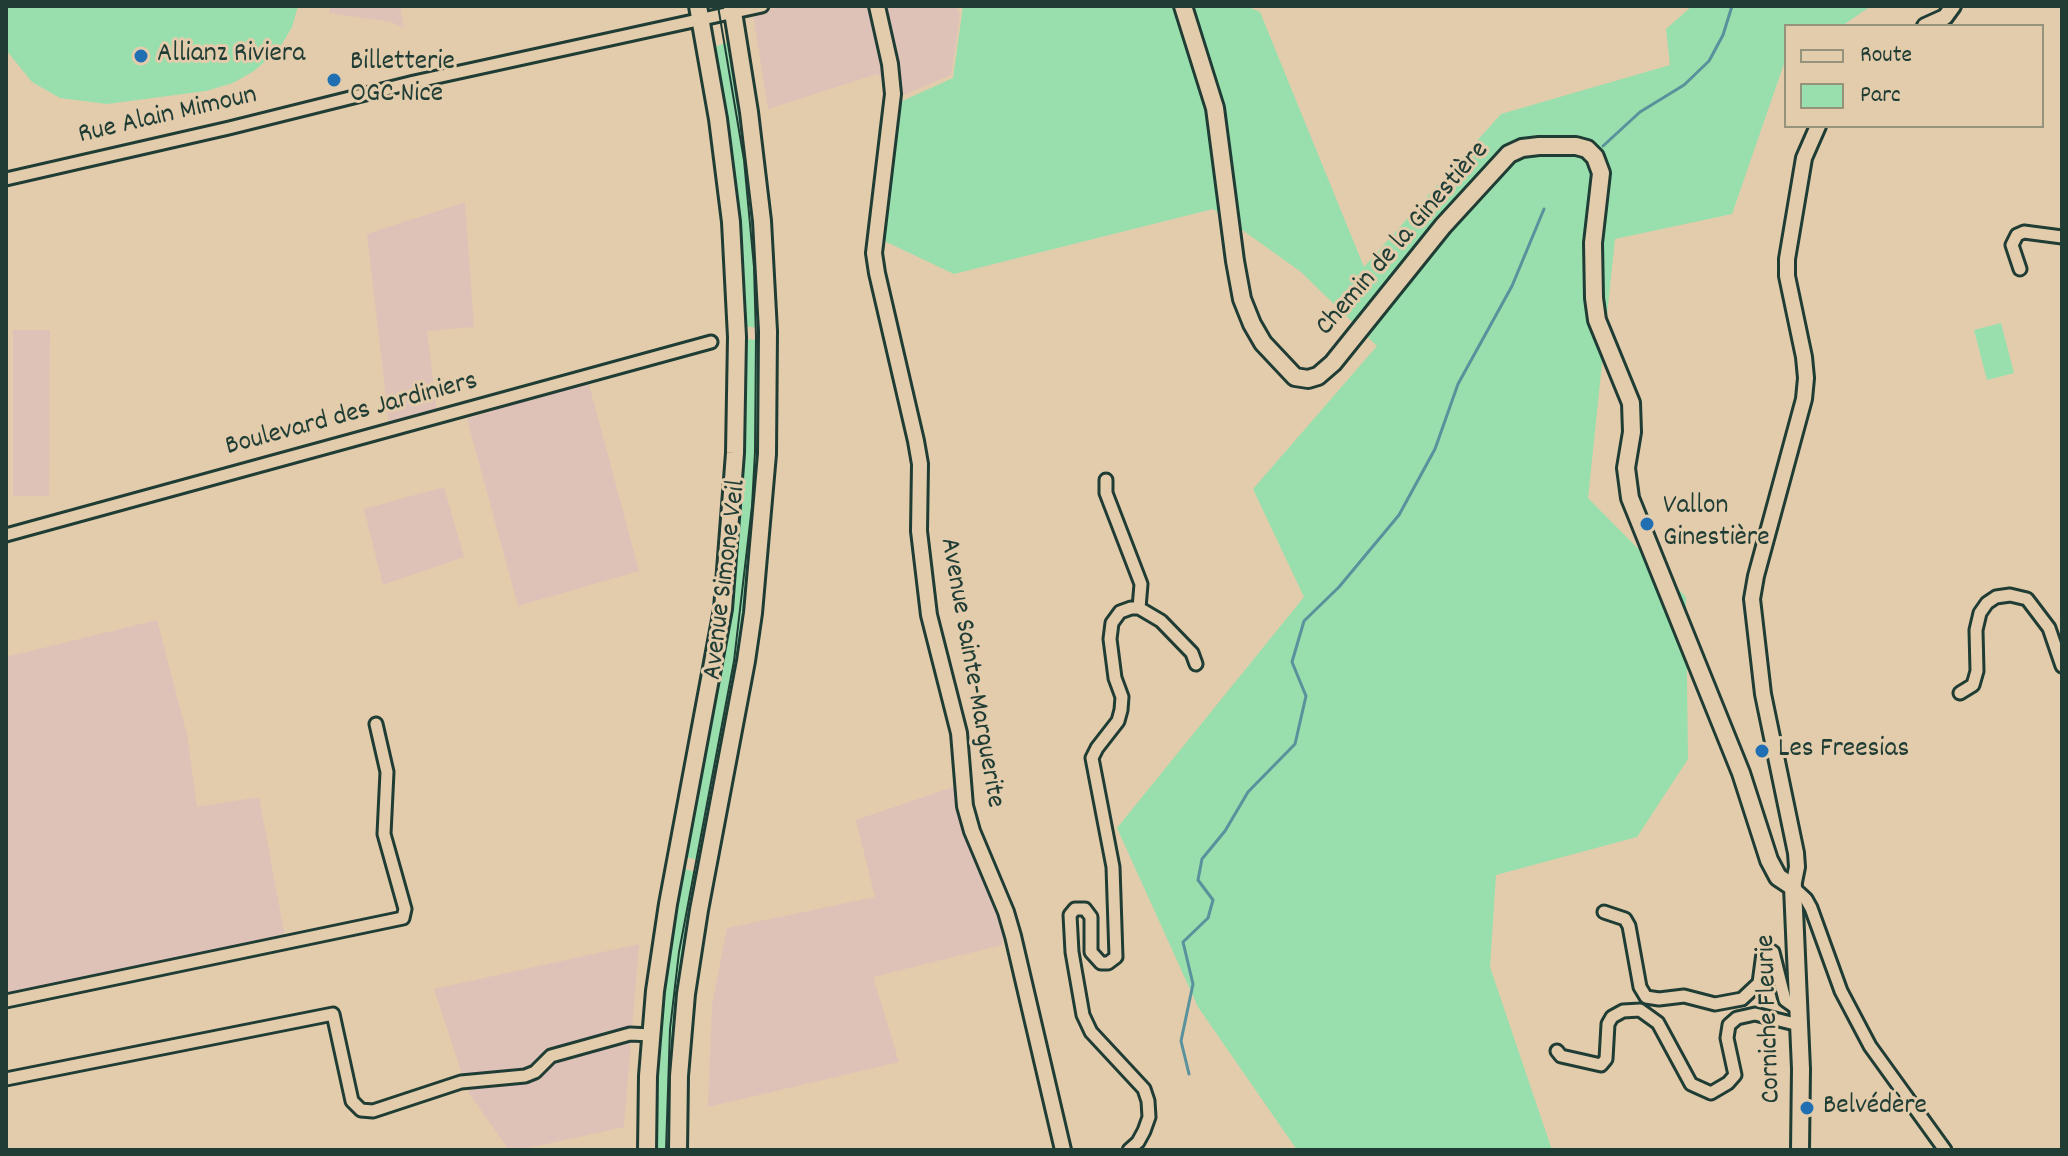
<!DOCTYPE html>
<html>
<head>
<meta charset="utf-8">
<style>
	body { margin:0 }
	#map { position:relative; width:2068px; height:1156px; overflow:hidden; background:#e3ccac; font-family:Dekko,sans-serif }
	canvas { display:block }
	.frame { position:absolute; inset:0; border:8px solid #1f3d34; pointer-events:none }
	.legend { position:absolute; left:1784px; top:24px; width:260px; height:104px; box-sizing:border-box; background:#e3ccac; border:2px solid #95937c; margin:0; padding:10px 14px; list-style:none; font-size:24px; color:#1f3d34 }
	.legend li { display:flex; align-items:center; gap:16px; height:40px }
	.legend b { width:40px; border:2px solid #95937c }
</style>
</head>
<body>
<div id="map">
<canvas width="2068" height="1156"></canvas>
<div class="frame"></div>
<ul class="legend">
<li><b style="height:10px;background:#e3ccac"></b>Route</li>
<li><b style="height:22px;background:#98dfad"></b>Parc</li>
</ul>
</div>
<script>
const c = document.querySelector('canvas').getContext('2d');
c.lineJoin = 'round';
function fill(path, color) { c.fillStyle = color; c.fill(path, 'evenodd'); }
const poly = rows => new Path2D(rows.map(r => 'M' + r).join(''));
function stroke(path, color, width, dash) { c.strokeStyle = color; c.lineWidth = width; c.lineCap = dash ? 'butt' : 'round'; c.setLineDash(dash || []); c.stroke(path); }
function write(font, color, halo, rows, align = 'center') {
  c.font = font + ' Dekko,sans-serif'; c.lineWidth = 6; c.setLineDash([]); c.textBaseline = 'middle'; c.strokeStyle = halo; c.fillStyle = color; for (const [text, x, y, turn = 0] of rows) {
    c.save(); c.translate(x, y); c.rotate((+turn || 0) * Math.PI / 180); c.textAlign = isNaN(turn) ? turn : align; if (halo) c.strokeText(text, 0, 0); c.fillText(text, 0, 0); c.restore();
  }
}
fill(poly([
	[330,6,400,6,404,28,391,22,329,13],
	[784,6,956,6,960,15,951,75,901,96,877,74,768,109,753,14],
	[465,202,474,327,427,331,437,412,389,424,367,234],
	[13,330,50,330,49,496,13,496],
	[588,381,639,571,518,606,467,419],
	[444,487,464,557,383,585,364,509],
	[157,620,187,735,197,807,259,797,285,937,6,996,6,657],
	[953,787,1005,926,1002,945,873,977,899,1062,708,1107,712,1005,727,928,875,897,856,820],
	[639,944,624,1127,519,1150,509,1150,468,1092,434,989]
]), '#dec2b7');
fill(poly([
	[6,6,298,6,292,27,279,49,254,71,233,83,206,91,107,104,60,98,32,82,6,50],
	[963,6,1246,6,1260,12,1364,267,1501,114,1670,65,1666,29,1692,6,1871,6,1842,26,1786,26,1786,58,1732,214,1615,239,1588,498,1686,597,1688,759,1637,837,1496,875,1490,967,1552,1150,1297,1150,1198,1007,1117,828,1304,597,1253,489,1377,346,1301,272,1213,209,954,274,882,240,900,102,953,78],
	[728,42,732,44,756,220,760,328,742,326,712,48],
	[2001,323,2014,373,1987,380,1974,330],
	[745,339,760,340,761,453,741,660,700,860,684,857,710,716,743,341],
	[684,869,700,873,673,1150,653,1150,657,1027,681,870]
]), '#98dfad');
stroke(poly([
	[1603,146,1640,112,1684,85,1709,61,1723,35,1732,6],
	[1189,1074,1181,1041,1193,984,1183,942,1208,918,1213,900,1198,880,1202,859,1225,831,1248,792,1295,744,1306,696,1292,662,1304,621,1339,587,1399,515,1435,449,1458,384,1512,286,1544,209]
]), '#59929c', 3);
const minor = poly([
	[6,179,229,128,414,82,762,6],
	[2020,269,2012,245,2017,235,2024,232,2062,237],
	[1106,480,1106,493,1141,584,1139,608],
	[6,535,711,342],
	[1960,693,1973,685,1977,671,1976,630,1980,613,1987,603,1996,597,2010,595,2027,599,2049,628,2062,666],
	[1793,887,1806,899,1811,908,1841,991,1870,1046,1945,1150],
	[1604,912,1625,919,1629,926,1640,987,1646,997,1659,999,1684,996,1715,1004,1742,999,1759,983,1763,953,1767,949,1773,952,1785,1000,1799,1010],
	[6,1001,403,918,405,909,384,834,387,772,376,724],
	[1557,1051,1561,1056,1601,1065,1606,1059,1608,1024,1612,1017,1623,1011,1640,1010,1658,1023,1691,1084,1711,1093,1728,1083,1735,1075,1727,1038,1729,1025,1737,1018,1755,1014,1799,1025],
	[6,1079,333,1014,352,1101,361,1110,373,1111,461,1082,525,1076,535,1072,551,1056,630,1034,651,1035],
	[1129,1150,1138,1142,1144,1131,1149,1117,1148,1101,1144,1089,1091,1032,1083,1015,1072,952,1070,915,1075,909,1085,909,1091,917,1091,952,1101,963,1108,963,1116,957,1113,867,1092,758,1097,748,1118,721,1121,710,1122,697,1115,678,1110,639,1112,623,1120,612,1131,608,1139,608,1161,621,1192,653,1196,664]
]);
const tertiary = poly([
	[877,6,890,64,893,94,874,253,877,273,916,441,920,464,919,531,929,615,959,733,965,806,972,831,1006,912,1013,936,1063,1150],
	[1925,26,1945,17,1953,6],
	[1793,887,1797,867,1796,853,1763,694,1752,599,1756,576,1804,399,1806,378,1804,357,1787,276,1787,259,1804,158,1818,126]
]);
const secondary = poly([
	[1183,6,1215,108,1235,261,1242,299,1252,324,1263,343,1295,377,1308,379,1318,376,1333,363,1443,226,1509,154,1522,148,1539,146,1576,146,1587,149,1595,157,1601,173,1593,243,1594,298,1597,320,1631,403,1632,432,1626,468,1630,498,1741,773,1769,860,1778,877,1793,887,1801,1069,1800,1150],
	[647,1150,648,1076,655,991,668,904,723,609,735,453,737,337,731,222,718,119,698,6],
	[678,1150,679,1076,686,994,699,910,746,661,753,613,767,454,768,331,762,221,749,112,732,6]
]);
stroke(minor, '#1f3d34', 17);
stroke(tertiary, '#1f3d34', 20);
stroke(secondary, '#1f3d34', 22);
stroke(minor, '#e3ccac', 11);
stroke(tertiary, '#e3ccac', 14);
stroke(secondary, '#e3ccac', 16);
stroke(poly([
	[666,1150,670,1029,679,952,734,661,752,506,755,452,756,337,754,267,744,160,718,6]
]), '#1f3d34', 2);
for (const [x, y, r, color] of [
	[141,56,8,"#1f6fb2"],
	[334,80,8,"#1f6fb2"],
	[1647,524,8,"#1f6fb2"],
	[1762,751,8,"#1f6fb2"],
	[1807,1108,8,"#1f6fb2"]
]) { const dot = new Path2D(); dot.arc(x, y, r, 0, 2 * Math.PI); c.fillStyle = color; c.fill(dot); stroke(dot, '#e3ccac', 3); }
write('28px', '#1f3d34', '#e3ccac', [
	["Allianz Riviera",157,56],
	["Billetterie",350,64],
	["OGC Nice",350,96],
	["Vallon",1663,508],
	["Ginestière",1663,540],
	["Les Freesias",1778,751],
	["Belvédère",1823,1108]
], 'left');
write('28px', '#1f3d34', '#e3ccac', [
	["Rue Alain Mimoun",168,117,-13],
	["Chemin de la Ginestière",1404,240,-49],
	["Boulevard des Jardiniers",352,416,-15],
	["Avenue Simone Veil",727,580,-83],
	["Avenue Sainte-Marguerite",970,673,80],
	["Corniche Fleurie",1771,1019,-92]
]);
</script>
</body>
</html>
